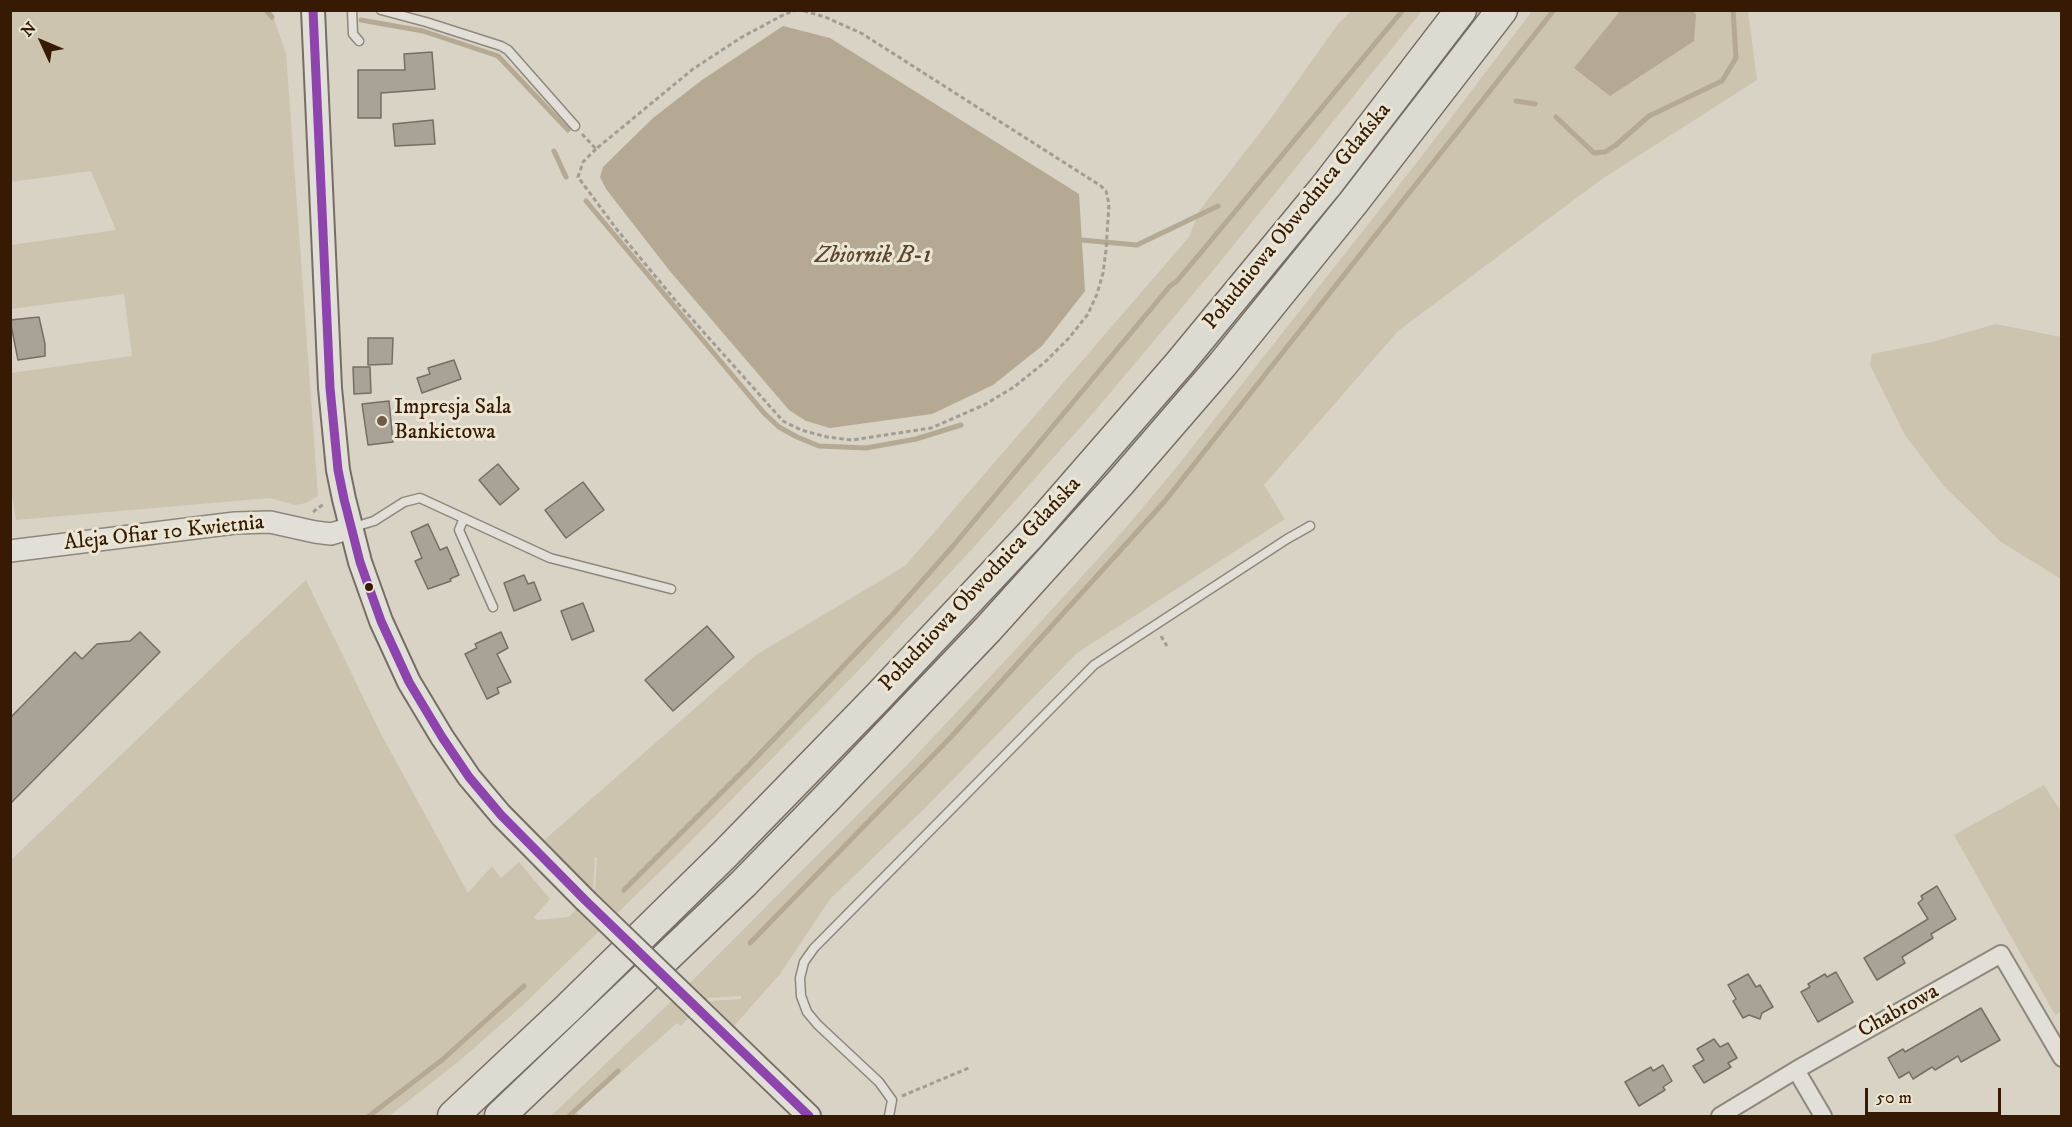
<!DOCTYPE html>
<html>
<head>
<meta charset="utf-8">
<style>
	body { margin:0 }
	#map { position:relative; width:2072px; height:1127px; overflow:hidden; background:#d8d3c5; font-family:"IM FELL DW Pica",serif }
	canvas { display:block }
	.frame { position:absolute; inset:0; border:12px solid #361a03; pointer-events:none }
	.north { position:absolute; left:12px; top:12px; width:60px; height:60px; -webkit-text-stroke:4px #ebe5d4; paint-order:stroke; rotate:314deg; font-size:16px; font-weight:700; line-height:24px; text-align:center; color:#361a03 }
	.north::after { content:''; display:block; margin:auto; width:21px; height:27px; background:#361a03; clip-path:polygon(50% 0,100% 100%,50% 72%,0 100%) }
	.scale { position:absolute; left:1865px; top:1088px; width:136px; height:27px; box-sizing:border-box; border:3px solid #361a03; border-top:0; padding-left:8px; font-size:18px; line-height:21px; white-space:nowrap; color:#361a03; -webkit-text-stroke:4px #ebe5d4; paint-order:stroke }
</style>
</head>
<body>
<div id="map">
<canvas width="2072" height="1127"></canvas>
<div class="frame"></div>
<div class="north">N</div>
<div class="scale">50 m</div>
</div>
<script>
const c = document.querySelector('canvas').getContext('2d');
c.lineJoin = 'round';
function fill(path, color) { c.fillStyle = color; c.fill(path, 'evenodd'); }
const poly = rows => new Path2D(rows.map(r => 'M' + r).join(''));
function stroke(path, color, width, dash) { c.strokeStyle = color; c.lineWidth = width; c.lineCap = dash ? 'butt' : 'round'; c.setLineDash(dash || []); c.stroke(path); }
function write(font, color, halo, rows, align = 'center') {
  c.font = font + ' "IM FELL DW Pica",serif'; c.lineWidth = 6; c.setLineDash([]); c.textBaseline = 'middle'; c.strokeStyle = halo; c.fillStyle = color; for (const [text, x, y, turn = 0] of rows) {
    c.save(); c.translate(x, y); c.rotate((+turn || 0) * Math.PI / 180); c.textAlign = isNaN(turn) ? turn : align; if (halo) c.strokeText(text, 0, 0); c.fillText(text, 0, 0); c.restore();
  }
}
fill(poly([
	[11,10,271,11,286,53,318,496,306,503,295,505,270,498,16,520,10,481,11,373,132,356,124,294,11,309,11,245,116,230,91,171,11,182],
	[1351,11,1422,11,1211,273,1094,412,973,548,857,672,679,853,522,1006,458,1062,389,1116,11,1116,11,860,239,642,306,580,381,734,468,893,492,866,501,878,519,862,550,899,534,917,537,920,569,917,595,889,597,857,595,857,593,890,542,842,756,655,905,566,1189,237,1199,211,1269,121,1338,24],
	[1474,11,1490,11,1189,387,883,726,486,1116,468,1116,713,881],
	[1532,11,1748,11,1757,80,1602,179,1398,331,1264,485,1285,519,1077,653,925,808,830,899,780,974,734,1026,709,1001,741,999,741,996,708,998,681,1026,677,1023,576,1112,580,1116,551,1116,682,991,907,765,1016,649,1123,531,1175,469,1422,156],
	[1996,324,2061,337,2061,579,2001,542,1943,485,1905,435,1870,365,1872,354,1932,342],
	[2044,785,2062,813,2062,1011,2055,1015,1954,835]
]), '#ccc4af');
fill(poly([
	[1693,11,1696,14,1694,41,1610,96,1574,68,1620,11],
	[783,26,830,38,1079,194,1085,291,1042,346,993,385,932,414,830,428,806,421,789,410,669,270,606,189,600,177,603,167,653,118,702,80]
]), '#b5a993');
stroke(poly([
	[266,10,272,17],
	[361,20,423,31,498,56,568,130],
	[1516,101,1535,104],
	[1556,117,1594,153,1605,152,1616,145,1649,116,1722,81,1736,58,1733,10],
	[554,151,566,177],
	[586,201,764,413,779,427,797,437,819,446,866,448,916,439,961,425],
	[1081,240,1137,245,1218,206],
	[624,890,750,764,893,614,953,546,1170,286,1177,281,1208,244,1403,10],
	[750,943,951,737,1165,501,1554,10],
	[369,1116,442,1060,524,986],
	[569,1116,618,1071]
]), '#b5a993', 5);
const building = poly([
	[432,52,435,89,381,93,381,118,358,118,358,70,405,70,404,54,432,52],
	[433,120,435,144,395,146,393,124,433,120],
	[39,317,45,344,45,356,18,360,10,320,39,317],
	[368,338,393,338,392,364,368,365,368,338],
	[454,360,461,379,422,393,417,378,430,374,428,368,454,360],
	[353,367,370,367,371,393,354,394,353,367],
	[389,401,393,442,368,445,362,404,389,401],
	[498,464,519,489,500,505,479,480,498,464],
	[583,482,604,510,566,538,545,510,583,482],
	[428,524,440,550,447,547,459,575,450,579,451,581,428,589,415,561,422,558,411,532,428,524],
	[524,575,528,584,534,582,541,600,514,611,504,583,524,575],
	[583,603,594,631,572,640,561,611,583,603],
	[707,626,734,657,673,711,645,680,707,626],
	[140,632,160,652,10,804,10,718,75,652,82,659,97,644,130,641,140,632],
	[501,632,508,648,497,654,511,682,497,688,499,693,487,699,465,654,477,648,475,644,501,632],
	[1937,886,1956,919,1931,934,1933,938,1902,957,1905,963,1877,980,1864,958,1928,919,1918,903,1923,899,1921,896,1937,886],
	[1836,972,1853,1002,1818,1022,1801,992,1810,987,1808,984,1825,974,1827,977,1836,972],
	[1748,974,1756,987,1760,985,1773,1007,1762,1013,1760,1019,1749,1015,1743,1018,1733,1001,1736,999,1728,985,1748,974],
	[1981,1008,2000,1040,1961,1062,1958,1056,1935,1070,1932,1067,1913,1079,1909,1072,1899,1078,1888,1058,1903,1049,1905,1052,1981,1008],
	[1714,1039,1720,1047,1728,1043,1737,1058,1728,1063,1731,1067,1704,1083,1693,1066,1704,1060,1697,1049,1714,1039],
	[1663,1065,1672,1081,1663,1087,1665,1090,1639,1106,1625,1082,1651,1067,1653,1071,1663,1065]
]);
fill(building, '#a8a297');
stroke(building, '#766e64', 1.5);
const service = poly([
	[352,10,353,34,359,41],
	[381,10,426,22,501,46,508,50,575,126],
	[464,518,459,530,493,607],
	[354,527,374,521,404,502,420,498,550,558,671,589],
	[889,1116,892,1100,879,1082,818,1025,807,1012,801,996,800,978,804,962,814,948,1094,665,1287,539,1310,526]
]);
const minor = poly([
	[1796,1070,1823,1116],
	[1720,1116,1796,1070,2001,954,2062,1058]
]);
const tertiary = poly([
	[10,551,235,523,270,522,315,532,331,534,351,528]
]);
const secondary = poly([
	[313,10,330,388,338,470,344,499,360,562,381,621,409,682,442,737,469,777,501,815,585,900],
	[698,1009,809,1116]
]);
const motorway = poly([
	[453,1116,567,1009,724,855,877,698,1031,534,1179,364,1326,186,1461,10],
	[500,1116,743,884,826,799,988,629,1120,483,1222,365,1353,203,1502,10]
]);
stroke(service, '#8e877c', 11);
stroke(minor, '#8e877c', 20);
stroke(tertiary, '#8e877c', 24);
stroke(secondary, '#766e64', 26);
stroke(motorway, '#766e64', 33);
stroke(poly([
	[582,134,596,149,693,69,742,37,785,14,797,10],
	[596,149,583,162,578,177,618,231,675,300,783,421,801,430,827,437,852,440,931,428,984,405,1014,387,1045,362,1069,338,1088,314,1097,294,1103,273,1106,250,1109,204,1106,191,1101,186,861,33,825,17,801,10],
	[313,512,325,503],
	[1161,636,1167,646],
	[902,1096,971,1067]
]), '#a29c94', 3, [4.5, 3]);
stroke(service, '#e2dfd8', 8);
stroke(minor, '#e2dfd8', 16);
stroke(tertiary, '#e2dfd8', 21);
stroke(secondary, '#e2dfd8', 22);
stroke(motorway, '#dddad2', 30);
const secondaryBridge = poly([
	[585,900,698,1009]
]);
stroke(secondaryBridge, '#766e64', 26, []);
stroke(secondaryBridge, '#e2dfd8', 22);
stroke(poly([
	[313,10,330,388,338,470,344,499,360,562,381,621,409,682,442,737,469,777,501,815,585,900,809,1116]
]), '#8e44ad', 9);
for (const [x, y, r, color] of [
	[382,421,6,"#6f5b47"],
	[369,587,5,"#361a03"]
]) { const dot = new Path2D(); dot.arc(x, y, r, 0, 2 * Math.PI); c.fillStyle = color; c.fill(dot); stroke(dot, '#ebe5d4', 2); }
write('22px', '#361a03', '#ebe5d4', [
	["Południowa Obwodnica Gdańska",1298,217,-51],
	["Aleja Ofiar 10 Kwietnia",164,534,-6],
	["Południowa Obwodnica Gdańska",981,585,-47],
	["Chabrowa",1899,1012,-29]
]);
write('22px', '#361a03', '#ebe5d4', [
	["Impresja Sala",394,408],
	["Bankietowa",394,433]
], 'left');
write('italic 24px', '#5d462e', '#ebe5d4', [
	["Zbiornik B-1",873,257]
]);
</script>
</body>
</html>
